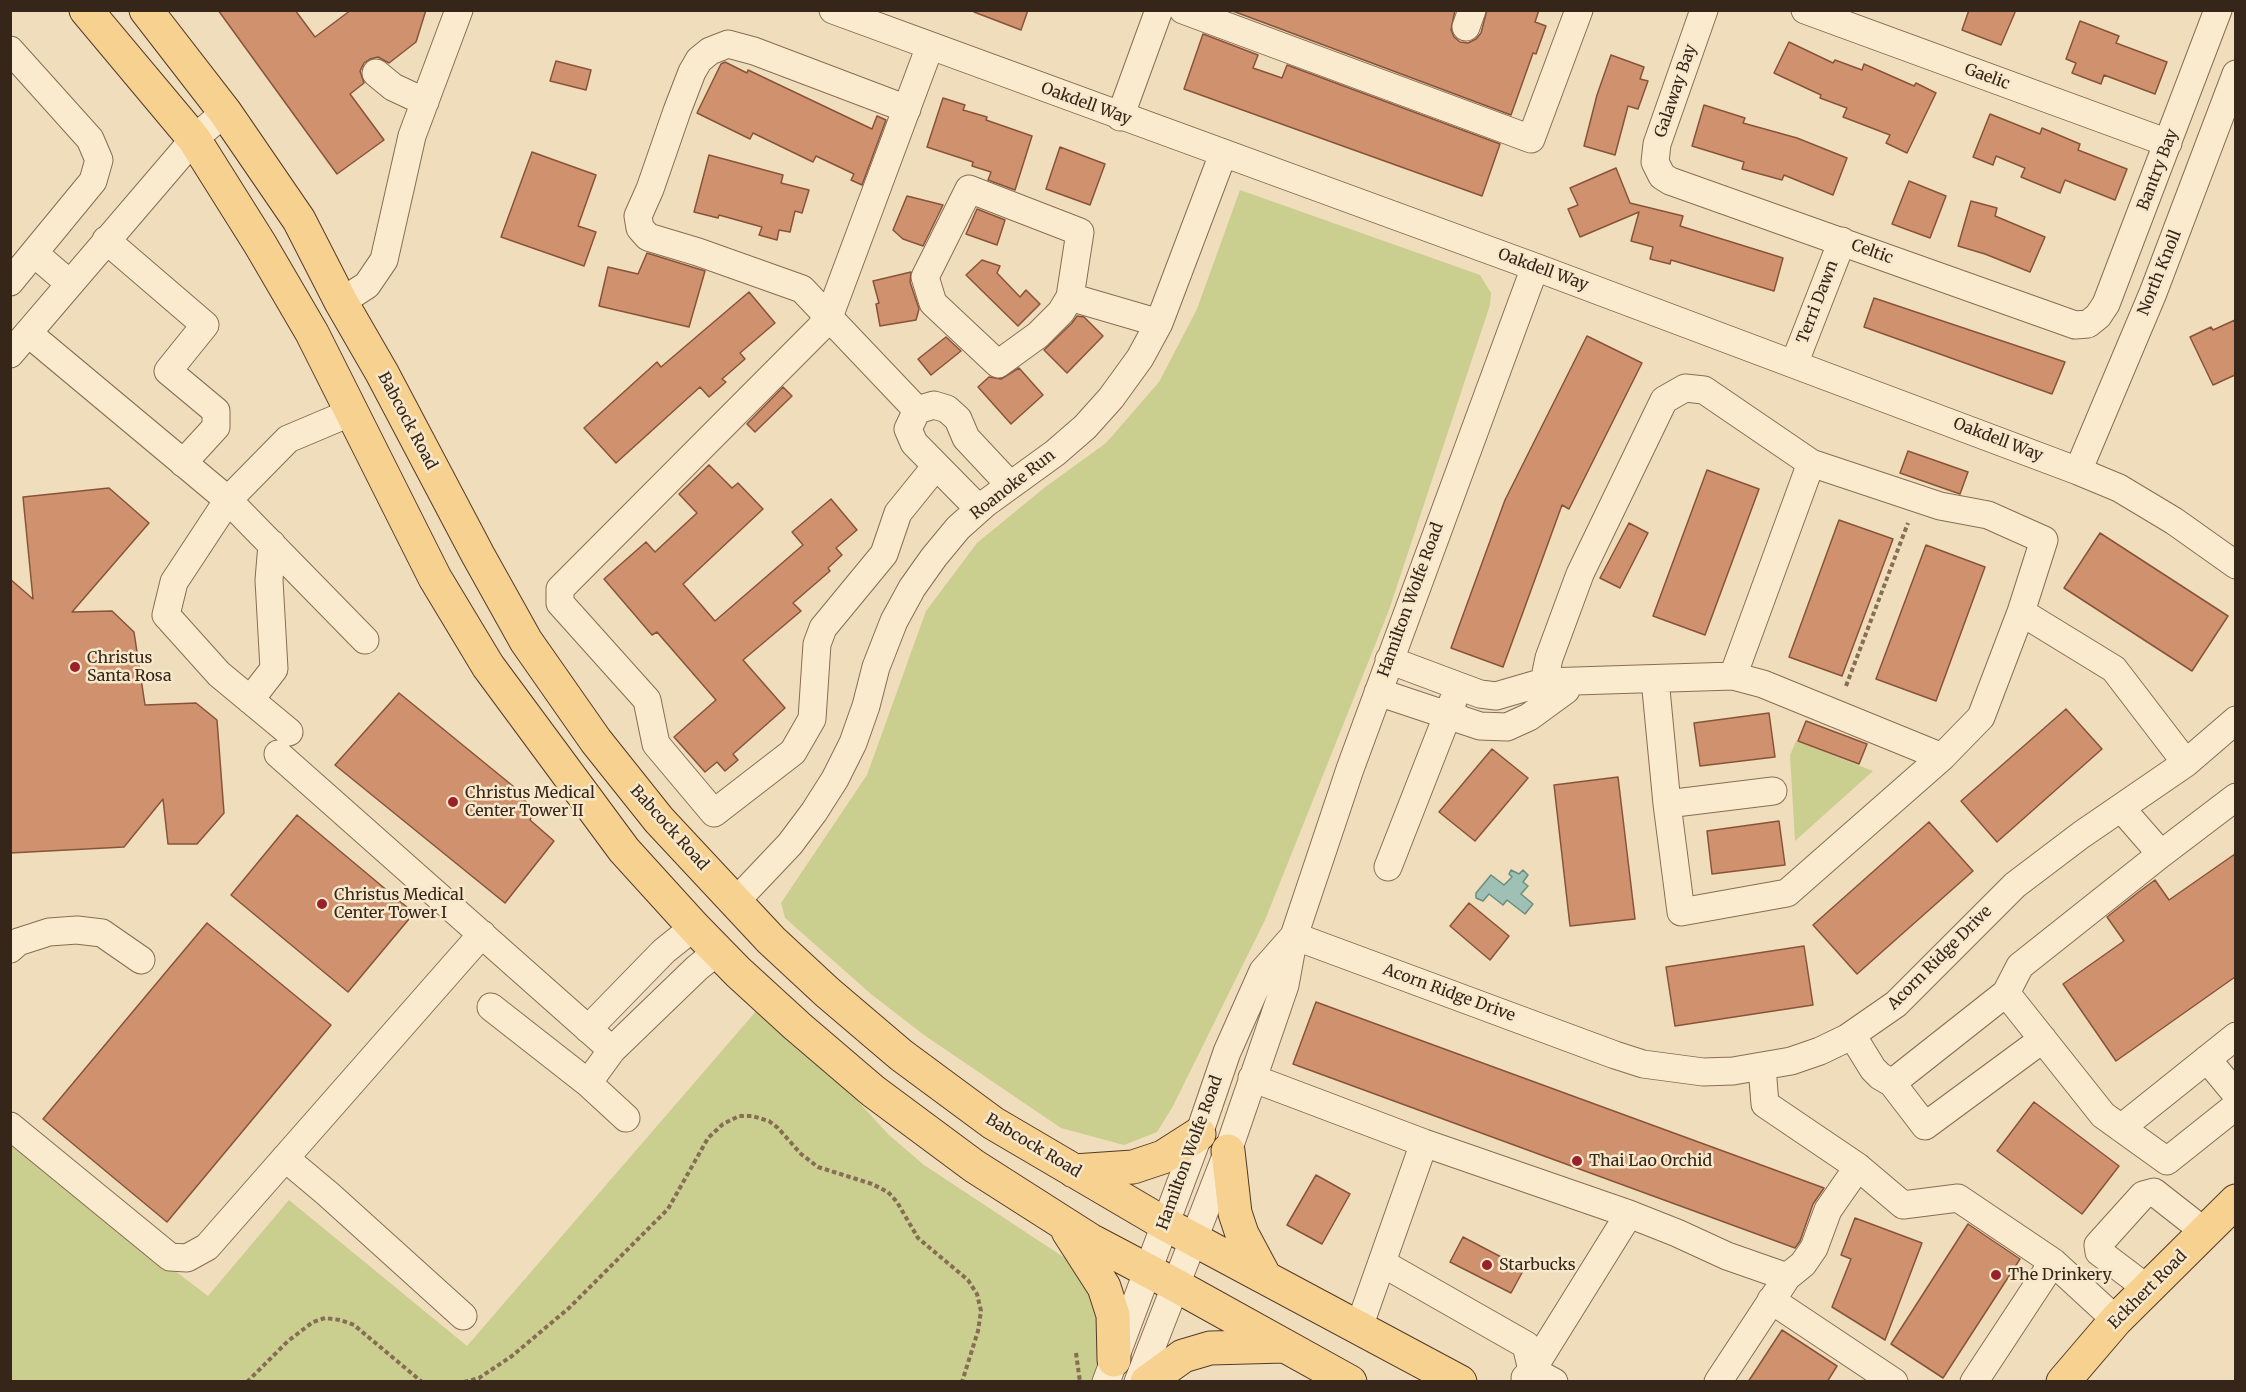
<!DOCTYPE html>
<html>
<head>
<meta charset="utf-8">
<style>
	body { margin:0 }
	#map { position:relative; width:2246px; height:1392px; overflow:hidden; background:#f0ddbb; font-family:Merriweather,serif }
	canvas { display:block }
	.frame { position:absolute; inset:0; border:12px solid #36261a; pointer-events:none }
</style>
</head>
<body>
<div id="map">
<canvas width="2246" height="1392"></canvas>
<div class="frame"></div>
</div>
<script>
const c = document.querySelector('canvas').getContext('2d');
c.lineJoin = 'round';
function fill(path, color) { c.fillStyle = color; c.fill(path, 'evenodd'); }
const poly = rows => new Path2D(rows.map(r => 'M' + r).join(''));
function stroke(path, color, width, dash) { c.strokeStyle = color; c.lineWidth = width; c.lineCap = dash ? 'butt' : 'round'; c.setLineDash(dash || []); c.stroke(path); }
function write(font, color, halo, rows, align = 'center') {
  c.font = font + ' Merriweather,serif'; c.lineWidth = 5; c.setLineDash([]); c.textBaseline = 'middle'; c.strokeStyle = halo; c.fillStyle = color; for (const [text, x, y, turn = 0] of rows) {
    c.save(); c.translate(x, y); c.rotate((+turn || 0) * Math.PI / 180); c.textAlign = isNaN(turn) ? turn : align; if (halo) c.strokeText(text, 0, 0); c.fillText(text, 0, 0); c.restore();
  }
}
fill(poly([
	[1240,190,1480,275,1491,293,1490,305,1389,610,1265,920,1173,1106,1157,1132,1124,1145,1061,1128,924,1035,871,994,785,918,781,903,867,775,926,611,977,543,1044,488,1106,443,1159,382,1197,309],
	[1796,741,1873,771,1795,841,1790,755],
	[758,1009,852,1095,889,1135,924,1165,1074,1264,1096,1292,1103,1347,1095,1382,11,1381,10,1145,208,1296,289,1200,467,1346]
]), '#cace8f');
const water = poly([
	[1511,870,1519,874,1523,870,1528,875,1523,882,1528,886,1521,894,1533,904,1525,914,1507,900,1503,905,1489,894,1483,901,1476,898,1476,893,1491,875,1504,885,1512,877,1509,874,1511,870]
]);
fill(water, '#9fc0b5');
stroke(water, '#678e82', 1.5);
const building = poly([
	[218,10,295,10,315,37,351,10,426,10,416,42,389,63,378,57,370,59,364,63,360,71,364,83,350,94,384,140,337,174,218,10],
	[974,10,1028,10,1021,30,974,12,974,10],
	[1230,10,1455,10,1451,30,1454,37,1460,42,1468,43,1476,39,1481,33,1487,10,1539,10,1535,22,1546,26,1536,54,1533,53,1511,115,1230,10],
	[1969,10,2016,10,2001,45,1962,30,1969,10],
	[2080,21,2119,36,2116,43,2167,62,2155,94,2104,75,2101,84,2072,73,2076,63,2066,59,2080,21],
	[1203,34,1258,55,1253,68,1282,78,1287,65,1500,144,1482,196,1184,89,1203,34],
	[1789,42,1833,63,1835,60,1862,70,1864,64,1914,86,1916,83,1936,93,1907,153,1886,143,1890,135,1843,117,1847,108,1820,98,1821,95,1774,73,1789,42],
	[1611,55,1644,67,1640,79,1648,81,1638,109,1628,106,1615,155,1584,146,1597,95,1611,55],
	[556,61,591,70,586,90,550,81,556,61],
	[725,62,747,73,748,70,872,129,877,116,886,120,862,185,851,180,854,174,816,156,813,162,753,133,750,139,697,113,721,64,725,62],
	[943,98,965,105,963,110,987,117,986,120,1032,136,1015,190,988,180,991,172,972,166,973,162,927,147,943,98],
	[1704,105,1745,118,1743,123,1797,138,1847,158,1833,195,1784,175,1782,180,1742,169,1744,162,1692,146,1704,105],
	[1990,114,2040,134,2042,128,2080,144,2078,150,2127,169,2115,200,2065,180,2060,193,2021,177,2025,168,1996,156,1993,165,1973,157,1990,114],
	[1060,147,1105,164,1090,205,1046,189,1060,147],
	[532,152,596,175,578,226,596,232,584,266,501,237,532,152],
	[709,155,783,175,781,183,809,190,802,213,795,211,790,232,779,230,777,240,759,235,762,227,719,215,718,218,694,212,709,155],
	[1616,168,1630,203,1683,216,1680,226,1783,258,1774,291,1671,260,1670,264,1650,259,1653,247,1631,241,1639,212,1580,237,1568,209,1578,205,1570,188,1616,168],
	[1909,181,1946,196,1930,238,1892,224,1909,181],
	[907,196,943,205,923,246,903,239,893,230,907,196],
	[1971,201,1997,208,1995,216,2045,237,2030,272,1985,254,1958,246,1971,201],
	[977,209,1005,220,997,245,966,234,977,209],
	[647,253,705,271,689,327,599,306,608,267,638,274,647,253],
	[982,260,1000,266,997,273,1020,297,1026,290,1040,304,1018,326,966,275,982,260],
	[911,272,910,282,919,309,916,320,880,326,876,304,879,303,873,281,911,272],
	[749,292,775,323,740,353,745,359,722,379,726,382,709,397,700,387,616,463,584,428,657,362,661,367,749,292],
	[1874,298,2065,362,2052,394,1864,327,1874,298],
	[1077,316,1084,317,1103,336,1067,373,1044,350,1072,323,1077,316],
	[2235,320,2235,375,2213,385,2190,337,2211,327,2213,330,2235,320],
	[1587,336,1642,363,1569,509,1562,505,1503,667,1451,648,1505,500,1587,336],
	[946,337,961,351,931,375,918,359,946,337],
	[1019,368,1043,395,1011,424,978,387,989,377,1001,379,1019,368],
	[783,387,792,396,755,432,747,424,783,387],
	[1908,451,1968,472,1960,494,1900,473,1908,451],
	[709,465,732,488,738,483,763,509,683,584,715,621,803,545,792,532,831,499,857,530,836,548,842,555,828,568,830,571,793,603,801,611,743,660,785,708,733,754,738,760,725,771,717,762,705,772,674,737,716,700,657,632,652,635,604,579,646,542,655,552,697,513,679,494,709,465],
	[1707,470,1759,489,1705,635,1653,616,1707,470],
	[109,488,149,523,72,612,112,611,134,632,145,705,196,703,217,720,224,813,197,844,168,844,163,799,124,847,10,853,10,579,33,599,23,497,109,488],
	[1839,520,1893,539,1842,676,1789,657,1839,520],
	[1629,523,1648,533,1620,588,1600,578,1629,523],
	[2100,533,2228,616,2192,671,2064,588,2100,533],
	[1926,545,1985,567,1936,701,1876,679,1926,545],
	[399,693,519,791,533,813,530,820,554,841,505,903,335,765,399,693],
	[2066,709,2102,749,1997,842,1961,801,2066,709],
	[1769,713,1775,757,1700,766,1694,723,1769,713],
	[1806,721,1867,744,1859,764,1798,741,1806,721],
	[1492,749,1528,778,1475,841,1439,812,1492,749],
	[1618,777,1635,919,1570,926,1554,785,1618,777],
	[297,815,414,913,348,992,231,895,297,815],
	[1779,821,1785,865,1712,874,1707,831,1779,821],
	[1929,822,1973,871,1857,974,1813,925,1929,822],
	[2235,854,2235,977,2116,1061,2063,984,2124,941,2107,917,2140,891,2155,880,2169,900,2235,854],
	[1469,903,1509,936,1490,960,1450,926,1469,903],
	[207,923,331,1025,167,1222,43,1119,207,923],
	[1804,946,1813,1005,1675,1026,1666,967,1804,946],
	[1316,1002,1824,1188,1813,1204,1800,1241,1795,1248,1293,1064,1316,1002],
	[2034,1102,2119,1166,2082,1214,1997,1151,2034,1102],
	[1316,1175,1350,1194,1322,1244,1287,1225,1316,1175],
	[1855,1218,1922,1243,1885,1340,1832,1307,1851,1259,1841,1255,1855,1218],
	[1968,1224,2020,1259,1943,1378,1891,1344,1968,1224],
	[1463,1237,1524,1269,1511,1293,1450,1262,1463,1237],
	[1782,1330,1837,1366,1827,1382,1748,1382,1782,1330]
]);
fill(building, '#d0926e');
stroke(building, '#885439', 1.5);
const minor = poly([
	[833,10,1535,267,2078,471,2119,488,2174,521,2236,565],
	[1183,10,1531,139,1579,10],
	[1704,10,1657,144,1655,162,1662,176,1670,181,2075,325,2088,324,2098,316,2106,304,2218,10],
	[1805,10,2168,143],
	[1466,27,1472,10],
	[930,46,829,317,819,329,560,589,560,603,647,700,656,744,714,813,793,752,812,719,817,644,823,628,884,554,898,513,936,466],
	[10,50,90,139,99,160,93,181,10,282],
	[376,73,393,87,425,102],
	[907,109,754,51,728,44,710,51,699,60,692,72,677,111,650,189,638,216,640,228,648,237,698,252,802,289,917,410],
	[1120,117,1159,10],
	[106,240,205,325,168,371,216,411,216,427,183,463],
	[34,253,70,284],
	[1070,297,1061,312,1038,335,998,364,933,303,925,277,969,189,1080,232,1070,297,1159,323],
	[341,302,367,285,384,260,412,136,459,10],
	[28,333,228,500,365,640],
	[10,354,194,139,225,112],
	[1794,364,1842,241],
	[2078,471,2153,293,2236,74],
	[979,509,914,443,908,429,917,410,934,405,947,409,958,419,966,438,1010,485],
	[2021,612,2114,669,2186,763],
	[1389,660,1480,694,1496,696,1544,682,1733,676,1763,684,1942,757],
	[1733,676,1811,463],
	[1378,692,1480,726,1507,727,1529,717,1566,690],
	[250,700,274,669,269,580,272,544],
	[1551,700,1544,682,1549,658,1580,574,1664,400,1685,388,1704,390,1811,463,1940,506,1988,515,2044,540,2021,612,1981,717,1942,757,1787,893,1681,912,1667,804,1655,679],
	[289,732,219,674,166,615,174,582,228,500,288,439,352,412],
	[278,754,612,1050],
	[1667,804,1773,791],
	[2121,808,2161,854,2236,797],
	[2161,854,2020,966,2006,993,2103,1115,2167,1161,2236,1106],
	[1388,867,1453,701],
	[736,901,790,844,814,812,835,779,853,743,866,706,876,667,894,621,912,588,934,557,958,528,986,503,1055,453,1085,427,1111,398,1140,358,1159,323,1223,154],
	[1294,936,1615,1055,1643,1064,1703,1072,1733,1071,1791,1061,1820,1051,1847,1038,1896,1004,2015,885,2081,835,2186,763,2236,720],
	[10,949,18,942,49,932,77,930,102,933,141,960],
	[2006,993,1892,1083,1925,1126,2043,1039],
	[491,1007,588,1083,612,1050,697,968,718,951],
	[588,1029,664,951,694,927],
	[1852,1035,1873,1069,1880,1076,1892,1083],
	[2207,1059,2236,1094],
	[1762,1067,1765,1104,1858,1167,1903,1205,1958,1198,2053,1262,2116,1320],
	[1252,1078,1424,1143,1629,1214,1677,1233,1727,1256,1787,1277,1718,1382],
	[588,1083,626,1118],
	[10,1126,170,1257,187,1258,207,1247,482,934],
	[2121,1128,2236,1036],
	[285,1158,328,1194,463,1316],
	[1382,1263,1526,1345,1532,1370,1525,1378],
	[1787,1277,1803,1264,1814,1248,1828,1210,1858,1167],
	[2148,1289,2099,1252,2098,1245,2143,1195,2154,1192,2205,1232],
	[1771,1300,1894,1382],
	[1359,1327,1424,1143],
	[1106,1382,1199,1134,1227,1052,1263,971,1294,936],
	[1138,1382,1228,1151,1285,985,1294,936,1350,769,1535,267],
	[1554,1382,1532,1370,1629,1214],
	[1974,1382,2053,1262]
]);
const major = poly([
	[86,10,194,139,260,244,312,333,435,578,488,666,624,850,694,927,738,972,797,1026,873,1091,974,1166,1090,1240,1177,1286,1350,1382],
	[146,10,225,112,299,220,341,302,382,373,478,555,526,641,596,741,659,820,771,940,827,992,901,1055,993,1123,1165,1224,1460,1382],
	[1228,1151,1235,1213,1242,1234,1265,1277],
	[1074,1171,1133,1167,1163,1157,1199,1134],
	[1068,1231,1104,1287,1113,1315,1114,1360],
	[1147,1382,1183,1356,1210,1348,1285,1346],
	[2063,1382,2116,1320,2236,1201]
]);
stroke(minor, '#876d54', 29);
stroke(major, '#543b29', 35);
stroke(poly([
	[1846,686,1908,523],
	[1076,1353,1080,1382],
	[247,1382,288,1341,313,1322,325,1318,340,1320,354,1325,422,1382],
	[464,1382,479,1378,512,1356,569,1308,668,1209,708,1138,723,1124,739,1116,752,1116,769,1121,778,1128,801,1154,818,1167,872,1184,888,1192,897,1202,918,1238,968,1280,977,1294,981,1311,978,1331,962,1382]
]), '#876d54', 4, [4.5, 3]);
stroke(minor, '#fbebce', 27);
stroke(major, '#f7d18f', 33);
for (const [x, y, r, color] of [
	[75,667,6,"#992129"],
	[453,802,6,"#992129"],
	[322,904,6,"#992129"],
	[1577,1161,6,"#992129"],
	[1487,1265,6,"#992129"],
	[1996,1275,6,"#992129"]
]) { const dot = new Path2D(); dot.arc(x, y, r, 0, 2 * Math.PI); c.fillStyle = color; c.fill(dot); stroke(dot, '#f7e8cb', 2); }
write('16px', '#36261a', '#f7e8cb', [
	["Gaelic",1987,77,20],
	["Galaway Bay",1676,91,-71],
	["Oakdell Way",1086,104,20],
	["Bantry Bay",2158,170,-69],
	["Celtic",1872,252,20],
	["Oakdell Way",1543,270,20],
	["North Knoll",2160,273,-68],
	["Terri Dawn",1818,302,-69],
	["Babcock Road",407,421,62],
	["Oakdell Way",1998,440,21],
	["Roanoke Run",1013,485,-38],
	["Hamilton Wolfe Road",1411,600,-70],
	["Babcock Road",669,828,48],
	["Acorn Ridge Drive",1940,958,-45],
	["Acorn Ridge Drive",1449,993,20],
	["Babcock Road",1033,1146,31],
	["Hamilton Wolfe Road",1190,1153,-70],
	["Eckhert Road",2148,1290,-45]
]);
write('16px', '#36261a', '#f7e8cb', [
	["Christus",87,658],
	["Santa Rosa",87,676],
	["Christus Medical",465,793],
	["Center Tower II",465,811],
	["Christus Medical",334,895],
	["Center Tower I",334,913],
	["Thai Lao Orchid",1589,1161],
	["Starbucks",1499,1265],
	["The Drinkery",2008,1275]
], 'left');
</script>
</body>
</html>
